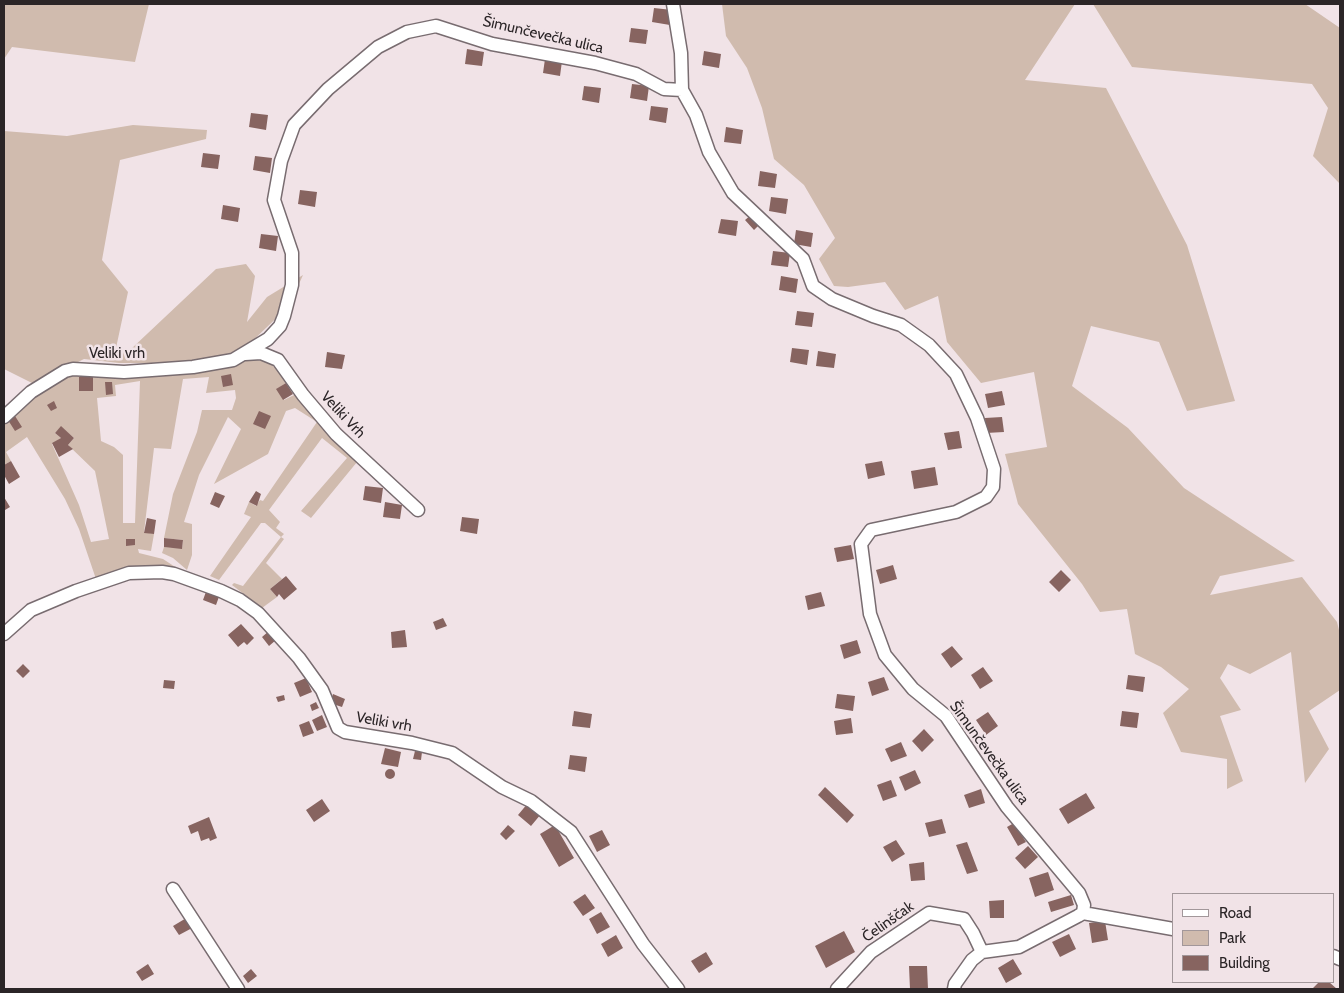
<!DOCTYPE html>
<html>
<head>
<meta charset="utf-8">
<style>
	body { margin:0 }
	#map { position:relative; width:1344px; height:993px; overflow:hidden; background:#f1e3e7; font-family:Cabin,sans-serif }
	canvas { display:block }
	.frame { position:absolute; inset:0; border:5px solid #2b2527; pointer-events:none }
	.legend { position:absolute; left:1172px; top:893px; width:162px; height:90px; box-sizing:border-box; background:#f1e3e7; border:1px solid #a2979a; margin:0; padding:6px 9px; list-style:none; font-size:15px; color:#2b2527 }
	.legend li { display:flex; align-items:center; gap:10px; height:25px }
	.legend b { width:25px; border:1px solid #a2979a }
</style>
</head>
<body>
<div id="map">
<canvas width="1344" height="993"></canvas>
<div class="frame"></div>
<ul class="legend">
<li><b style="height:6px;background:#fff"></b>Road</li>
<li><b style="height:14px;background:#d0bbae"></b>Park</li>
<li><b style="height:14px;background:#876460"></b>Building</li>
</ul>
</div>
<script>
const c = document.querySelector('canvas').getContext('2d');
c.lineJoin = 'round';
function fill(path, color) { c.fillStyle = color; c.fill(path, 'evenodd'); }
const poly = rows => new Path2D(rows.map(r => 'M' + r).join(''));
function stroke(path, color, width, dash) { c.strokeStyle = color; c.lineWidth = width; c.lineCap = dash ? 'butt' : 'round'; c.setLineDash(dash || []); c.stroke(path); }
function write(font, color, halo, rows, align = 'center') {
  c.font = font + ' Cabin,sans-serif'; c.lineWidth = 5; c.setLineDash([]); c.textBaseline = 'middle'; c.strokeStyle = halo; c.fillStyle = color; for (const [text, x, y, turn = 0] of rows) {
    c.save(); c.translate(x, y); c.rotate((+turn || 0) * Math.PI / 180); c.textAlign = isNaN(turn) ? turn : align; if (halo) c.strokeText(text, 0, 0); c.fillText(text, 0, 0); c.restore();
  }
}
fill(poly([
	[4,4,149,4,135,62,12,47,4,59],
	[722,4,1075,4,1025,80,1106,88,1187,245,1235,401,1187,411,1159,342,1091,326,1072,386,1128,428,1184,488,1295,561,1220,576,1210,595,1302,577,1337,622,1340,634,1340,690,1309,711,1329,749,1305,783,1291,652,1250,674,1228,664,1220,678,1241,710,1220,716,1243,781,1227,789,1227,759,1181,752,1163,713,1189,689,1161,667,1135,654,1127,609,1100,612,1082,584,1018,504,1005,454,1047,447,1034,372,981,383,947,342,938,296,905,310,885,282,848,287,834,286,819,259,835,238,804,185,774,159,762,108,747,68,726,36],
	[1093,4,1305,4,1340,28,1340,184,1313,156,1328,108,1312,84,1132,67],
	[133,125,207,130,206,139,120,160,102,260,128,292,116,348,130,350,216,269,246,264,255,276,247,322,267,297,303,275,289,306,245,348,215,358,166,363,119,363,84,359,34,384,4,369,4,131,67,136],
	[246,358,268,362,278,370,286,383,277,389,284,400,296,394,357,462,311,518,301,511,347,458,322,438,269,510,280,522,276,528,284,534,281,537,284,539,266,563,282,579,270,589,277,597,262,608,232,585,234,583,243,586,281,537,265,523,261,523,219,580,210,576,251,517,244,514,249,502,256,506,260,500,263,501,317,422,295,408,286,411,268,454,214,484,241,429,228,417,199,475,184,522,192,524,192,555,187,570,173,558,162,553,164,547,182,548,183,540,164,538,173,494,197,432,202,410,232,410,236,398,235,390,206,393,209,377,183,379,171,449,154,448,144,532,154,534,151,551,138,549,139,553,163,559,186,574,97,582,79,529,65,499,27,437,6,452,11,461,4,465,4,421,49,382,79,373,79,391,93,391,93,377,98,376],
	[140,381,135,523,123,523,123,455,114,447,101,441,97,398,116,396,115,385],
	[61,427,74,438,68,445,95,471,109,539,91,542,79,505,52,444,61,438,55,433]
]), '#d0bbae');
fill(poly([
	[654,8,672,10,670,25,652,22],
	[631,28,648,30,646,44,629,42],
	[467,49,484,52,482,66,465,64],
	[704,51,721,54,719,68,702,65],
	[545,59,562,61,560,76,543,73],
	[632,84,649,86,647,101,630,98],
	[584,86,601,88,599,103,582,100],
	[651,106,668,108,666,123,649,120],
	[251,113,268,115,266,130,249,127],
	[726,127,743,130,741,144,724,142],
	[203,153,220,155,218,169,201,167],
	[255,156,272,158,270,173,253,170],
	[760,171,777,174,775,188,758,186],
	[300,190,317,192,315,207,298,204],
	[771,197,788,199,786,214,769,211],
	[223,205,240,208,238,222,221,219],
	[751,215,760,224,754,230,745,220],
	[721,219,738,221,736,236,718,233],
	[796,230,813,233,811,247,794,244],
	[261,234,278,236,276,251,259,248],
	[773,251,790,253,788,267,771,265],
	[781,276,798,279,796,293,779,290],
	[797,311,814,313,812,327,795,325],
	[792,348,809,350,807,365,790,362],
	[818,351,836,354,834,368,816,366],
	[327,352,345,355,342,369,325,367],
	[231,374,233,385,223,387,221,376],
	[79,377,93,377,93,391,79,391],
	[105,382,112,382,113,394,106,395],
	[286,383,293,394,283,400,276,389],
	[1002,391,1005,405,988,408,985,394],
	[54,401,57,408,51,411,47,405],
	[259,411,271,416,265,429,253,424],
	[15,416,22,427,15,431,8,420],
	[1002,417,1004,432,986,433,985,418],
	[61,426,74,438,68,445,73,449,59,457,52,443,61,438,55,433],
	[959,431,962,448,948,450,944,433],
	[11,461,20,477,9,484,4,475,4,465],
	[882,461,885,475,868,479,865,464],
	[935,467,938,485,914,489,911,471],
	[365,486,383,488,381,503,363,500],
	[256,491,261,494,257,506,249,502],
	[215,492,225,496,219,508,210,504],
	[4,497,10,507,5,510,4,508],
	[385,502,402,505,400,519,383,517],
	[462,517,479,519,477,534,460,531],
	[147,518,156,520,154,534,144,533],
	[164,538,183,540,182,549,164,547],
	[126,539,135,539,135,545,126,546],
	[851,545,854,559,837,562,834,548],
	[893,565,897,579,880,584,876,570],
	[1061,570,1071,580,1059,592,1049,582],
	[286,576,297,589,284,600,279,594,277,597,270,589],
	[207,589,220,594,216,605,203,600],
	[821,592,825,606,808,610,805,596],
	[443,618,447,626,436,630,433,622],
	[241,624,254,638,247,645,244,642,238,647,228,635],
	[405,630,407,647,392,648,391,632],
	[269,631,276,640,269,646,262,637],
	[857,640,861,653,844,659,840,645],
	[952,646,963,659,951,668,941,654],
	[23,664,30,671,23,678,16,671],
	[983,667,993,681,980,689,971,675],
	[1128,675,1145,677,1143,692,1126,689],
	[884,677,889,690,872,696,868,682],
	[306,678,312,692,300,697,294,683],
	[164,680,175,681,174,689,163,688],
	[333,694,345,699,342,707,330,703],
	[837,694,855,696,853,711,835,708],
	[284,695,285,700,278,702,276,697],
	[316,702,319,708,312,711,310,705],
	[574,711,592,714,590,728,572,726],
	[1122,711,1139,713,1137,728,1120,726],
	[988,712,998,726,986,735,976,720],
	[322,715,327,727,317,731,312,720],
	[851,718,853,733,836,735,834,721],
	[309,721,314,733,303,737,299,725],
	[924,729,934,740,922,752,912,741],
	[901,742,907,756,891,762,885,749],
	[385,748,401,752,398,767,381,764],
	[415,751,422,752,421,760,413,759],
	[570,755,587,757,585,772,568,769],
	'385 774a5 5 0 1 1 10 0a5 5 0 1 1-10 0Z',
	[915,770,921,783,905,791,899,777],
	[891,780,897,796,883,801,877,785],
	[825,787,854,815,847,823,818,795],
	[981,789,985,803,969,808,964,795],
	[1086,793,1095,808,1068,824,1059,809],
	[322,799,330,811,314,822,306,810],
	[528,803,541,814,531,826,518,815],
	[209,817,217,838,210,841,209,838,201,841,198,831,191,834,188,826],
	[942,819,946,833,929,837,925,823],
	[1014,823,1026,842,1018,846,1007,827],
	[508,825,515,831,506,840,500,834],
	[555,825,574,858,559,867,540,834],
	[602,830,610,845,597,852,589,836],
	[896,840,905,854,892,862,883,847],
	[967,842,978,871,967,874,956,845],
	[1028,846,1038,857,1025,869,1015,858],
	[924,862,925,880,911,881,909,864],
	[1048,872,1054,890,1035,897,1029,878],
	[585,894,595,908,583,916,573,902],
	[1071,895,1074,905,1051,912,1048,902],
	[1004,900,1004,918,990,918,989,901],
	[601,912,610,927,597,934,589,919],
	[188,917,194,927,179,935,173,926],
	[1105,921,1108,940,1092,943,1089,923],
	[844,931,855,952,826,968,815,946],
	[1069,934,1076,949,1060,957,1052,942],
	[616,935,623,948,608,957,601,944],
	[706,952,713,964,699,973,691,961],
	[1013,959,1022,974,1006,983,998,968],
	[148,964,154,974,142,981,136,972],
	[909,966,927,966,928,989,910,989],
	[251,969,257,976,248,983,243,976],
	[1319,982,1329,982,1337,989,1312,989]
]), '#876460');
const street = poly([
	[673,4,681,53,682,90],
	[245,354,261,353,278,360,303,395,336,434,418,510],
	[4,417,31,392,65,371,73,369,124,372,193,367,233,360,268,339,280,326,284,316,292,285,292,253,274,200,281,161,294,125,328,89,378,47,407,32,436,26,492,44,595,63,636,74,664,89,682,90,696,115,709,152,733,193,803,259,813,286,832,299,873,316,901,325,929,345,956,374,977,418,994,469,993,487,986,497,956,512,871,530,861,544,870,614,885,655,913,689,946,716,1007,807,1079,893,1084,905,1083,913,1078,916,1019,947,982,952,972,960,955,984,954,989],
	[4,634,31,610,76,591,129,573,162,572,174,574,221,591,240,600,258,613,299,658,322,690,338,728,345,732,412,743,452,753,502,787,531,801,571,832,643,944,678,989],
	[173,889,238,989],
	[1083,913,1173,929],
	[1333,956,1340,959],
	[837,989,871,952,929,913,964,919,973,933,982,952]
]);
stroke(street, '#786c70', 15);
stroke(street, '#fff', 12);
write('15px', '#2b2527', '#f1e3e7', [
	["Šimunčevečka ulica",543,35,13],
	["Veliki vrh",117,354],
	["Veliki Vrh",343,415,47],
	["Veliki vrh",384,722,10],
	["Šimunčevečka ulica",989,753,54],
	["Čelinščak",888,922,-35]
]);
</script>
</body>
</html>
